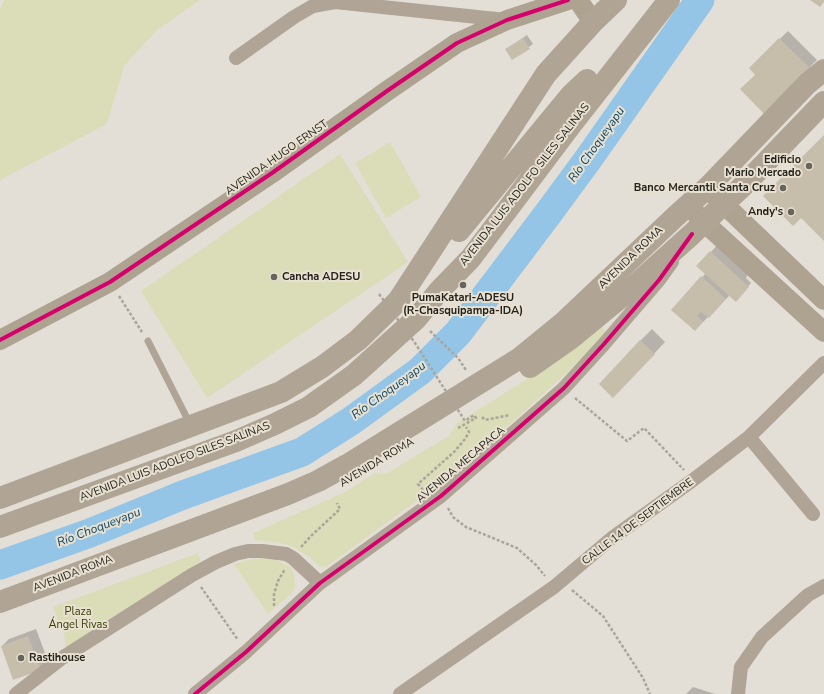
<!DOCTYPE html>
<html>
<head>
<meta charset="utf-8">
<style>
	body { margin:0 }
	canvas { display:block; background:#e3dfd6 }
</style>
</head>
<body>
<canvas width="824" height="694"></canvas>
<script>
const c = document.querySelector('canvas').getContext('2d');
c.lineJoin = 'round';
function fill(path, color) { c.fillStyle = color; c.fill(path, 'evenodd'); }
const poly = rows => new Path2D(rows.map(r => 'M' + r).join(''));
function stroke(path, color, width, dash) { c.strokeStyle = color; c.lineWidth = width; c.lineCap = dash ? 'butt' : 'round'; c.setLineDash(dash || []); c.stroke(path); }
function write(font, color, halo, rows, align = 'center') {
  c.font = font + ' "Nunito Sans",sans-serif'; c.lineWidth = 4; c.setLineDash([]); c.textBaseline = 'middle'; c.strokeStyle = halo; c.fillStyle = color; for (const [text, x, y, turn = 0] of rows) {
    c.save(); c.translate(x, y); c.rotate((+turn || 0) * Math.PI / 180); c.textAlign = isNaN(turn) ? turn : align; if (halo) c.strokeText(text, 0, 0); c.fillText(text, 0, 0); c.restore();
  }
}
fill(poly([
	[4,0,200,0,157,30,124,66,107,124,0,180,0,9],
	[390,142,421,197,386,218,355,163],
	[340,154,408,262,207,398,141,291],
	[601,326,604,327,605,333,582,359,518,417,434,488,326,567,319,566,310,557,293,547,281,543,255,540,253,533,345,492,375,473,386,474,450,435,457,423,524,381,593,330],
	[198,553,201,561,66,648,64,634,53,607],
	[262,558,274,559,283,563,291,567,294,574,295,586,294,591,268,614,234,564,248,560]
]), '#daddb8');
fill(poly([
	[788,31,817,60,764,112,757,74,750,68],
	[527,35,533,44,512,59,507,49],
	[718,244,749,273,746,278,751,283,739,297,730,295,695,330,673,310,706,273,711,252],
	[652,329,665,342,625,385,640,341],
	[36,629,48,661,40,669,2,646,9,639],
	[693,687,715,694,686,694]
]), '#0003');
stroke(poly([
	[0,565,90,533,183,495,302,452,351,421,420,371,458,333,550,211,589,158,700,0]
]), '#94c5e7', 29);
fill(poly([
	[810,0,824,0,824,2,820,7],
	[523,38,530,49,512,60,505,49],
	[779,38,810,68,764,114,740,89,755,75,749,68],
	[824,135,824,241,801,218,793,226,763,196],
	[710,251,749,287,736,302,696,266],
	[701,276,726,299,709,318,701,312,697,316,703,322,695,331,671,310],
	[640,340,655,354,613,398,599,384],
	[28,636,41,670,13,680,1,646]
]), '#c6bdab');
stroke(poly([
	[119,296,142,332],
	[430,331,458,358,466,370],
	[575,398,627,441,644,428,684,470],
	[482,417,485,420,510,415],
	[458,428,476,418,474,415,465,421],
	[423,490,418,484,454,452,465,439,469,432,466,427],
	[448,508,453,517,466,527,517,548,536,565,545,576],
	[301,547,311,536,340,509,337,503],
	[201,587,238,640],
	[572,590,603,616,643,678,650,694],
	[274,606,274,594,278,581,285,569]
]), '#aca49a', 2.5, [3, 2]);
stroke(poly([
	[148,341,190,424]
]), '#b0a496', 7);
stroke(poly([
	[236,58,294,17,313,6,335,2,506,20],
	[749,437,813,514],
	[16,694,62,658,192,575,216,562,235,554,248,551,262,551,286,554,293,558,320,583],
	[195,694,246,652,320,583,441,496,564,388,604,344,659,280,672,262],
	[400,694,554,587,612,538,693,480,749,437,824,363],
	[738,694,741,667,762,637,808,595,824,586]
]), '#b0a496', 14);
stroke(poly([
	[578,0,593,22],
	[707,188,824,300],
	[688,205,705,223,824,332],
	[0,340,110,282,272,173,387,91,457,43,507,20,568,0]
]), '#aea291', 20);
stroke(poly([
	[459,231,571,95,587,80],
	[530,367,570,339,632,288,692,234,744,185,824,102],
	[0,498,281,392,322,367,358,340,398,301,546,74,593,22,616,0],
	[0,527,236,441,275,424,309,407,354,375,416,319,439,291,471,258,571,125,669,0],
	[0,602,288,494,318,481,347,465,520,358,564,322,676,216,707,188,807,84,824,70]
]), '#b0a495', 22);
stroke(poly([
	[379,294,415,343,465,421]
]), '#aca49a', 2.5, [3, 2]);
stroke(poly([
	[0,340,110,282,272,173,387,91,457,43,507,20,568,0],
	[195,694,246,652,320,583,441,496,564,388,604,344,659,280,692,234]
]), '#d6006c', 4);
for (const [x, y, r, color] of [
	[809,166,4,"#67645d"],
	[783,188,4,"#67645d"],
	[791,212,4,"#67645d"],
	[274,277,4,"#67645d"],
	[463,285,4,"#67645d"],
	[21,658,4,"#67645d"]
]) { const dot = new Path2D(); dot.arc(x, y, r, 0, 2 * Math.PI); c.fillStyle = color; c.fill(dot); stroke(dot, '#e8e1d1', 1.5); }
write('11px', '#24221c', '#e8e1d1', [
	["AVENIDA HUGO ERNST",277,158,-35],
	["AVENIDA LUIS ADOLFO SILES SALINAS",525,185,-52],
	["AVENIDA ROMA",631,258,-44],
	["AVENIDA LUIS ADOLFO SILES SALINAS",175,462,-21],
	["AVENIDA ROMA",377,463,-31],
	["AVENIDA MECAPACA",461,465,-40],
	["CALLE 14 DE SEPTIEMBRE",638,522,-37],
	["AVENIDA ROMA",73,574,-21]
]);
write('bold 11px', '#24221c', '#e8e1d1', [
	["Edificio",801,160],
	["Mario Mercado",801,173],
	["Banco Mercantil Santa Cruz",775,188],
	["Andy's",783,212],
	["Cancha ADESU",282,277,"left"],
	["PumaKatari-ADESU",463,298,"center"],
	["(R-Chasquipampa-IDA)",463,311,"center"],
	["Rastihouse",29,658,"left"]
], 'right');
write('11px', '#393e00', '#e8e1d1', [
	["Plaza",78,612],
	["Ángel Rivas",78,625]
]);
write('italic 12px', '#0c4567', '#e8e1d1', [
	["Río Choqueyapu",597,145,-55],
	["Río Choqueyapu",389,391,-36],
	["Río Choqueyapu",99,528,-21]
]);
</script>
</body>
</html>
